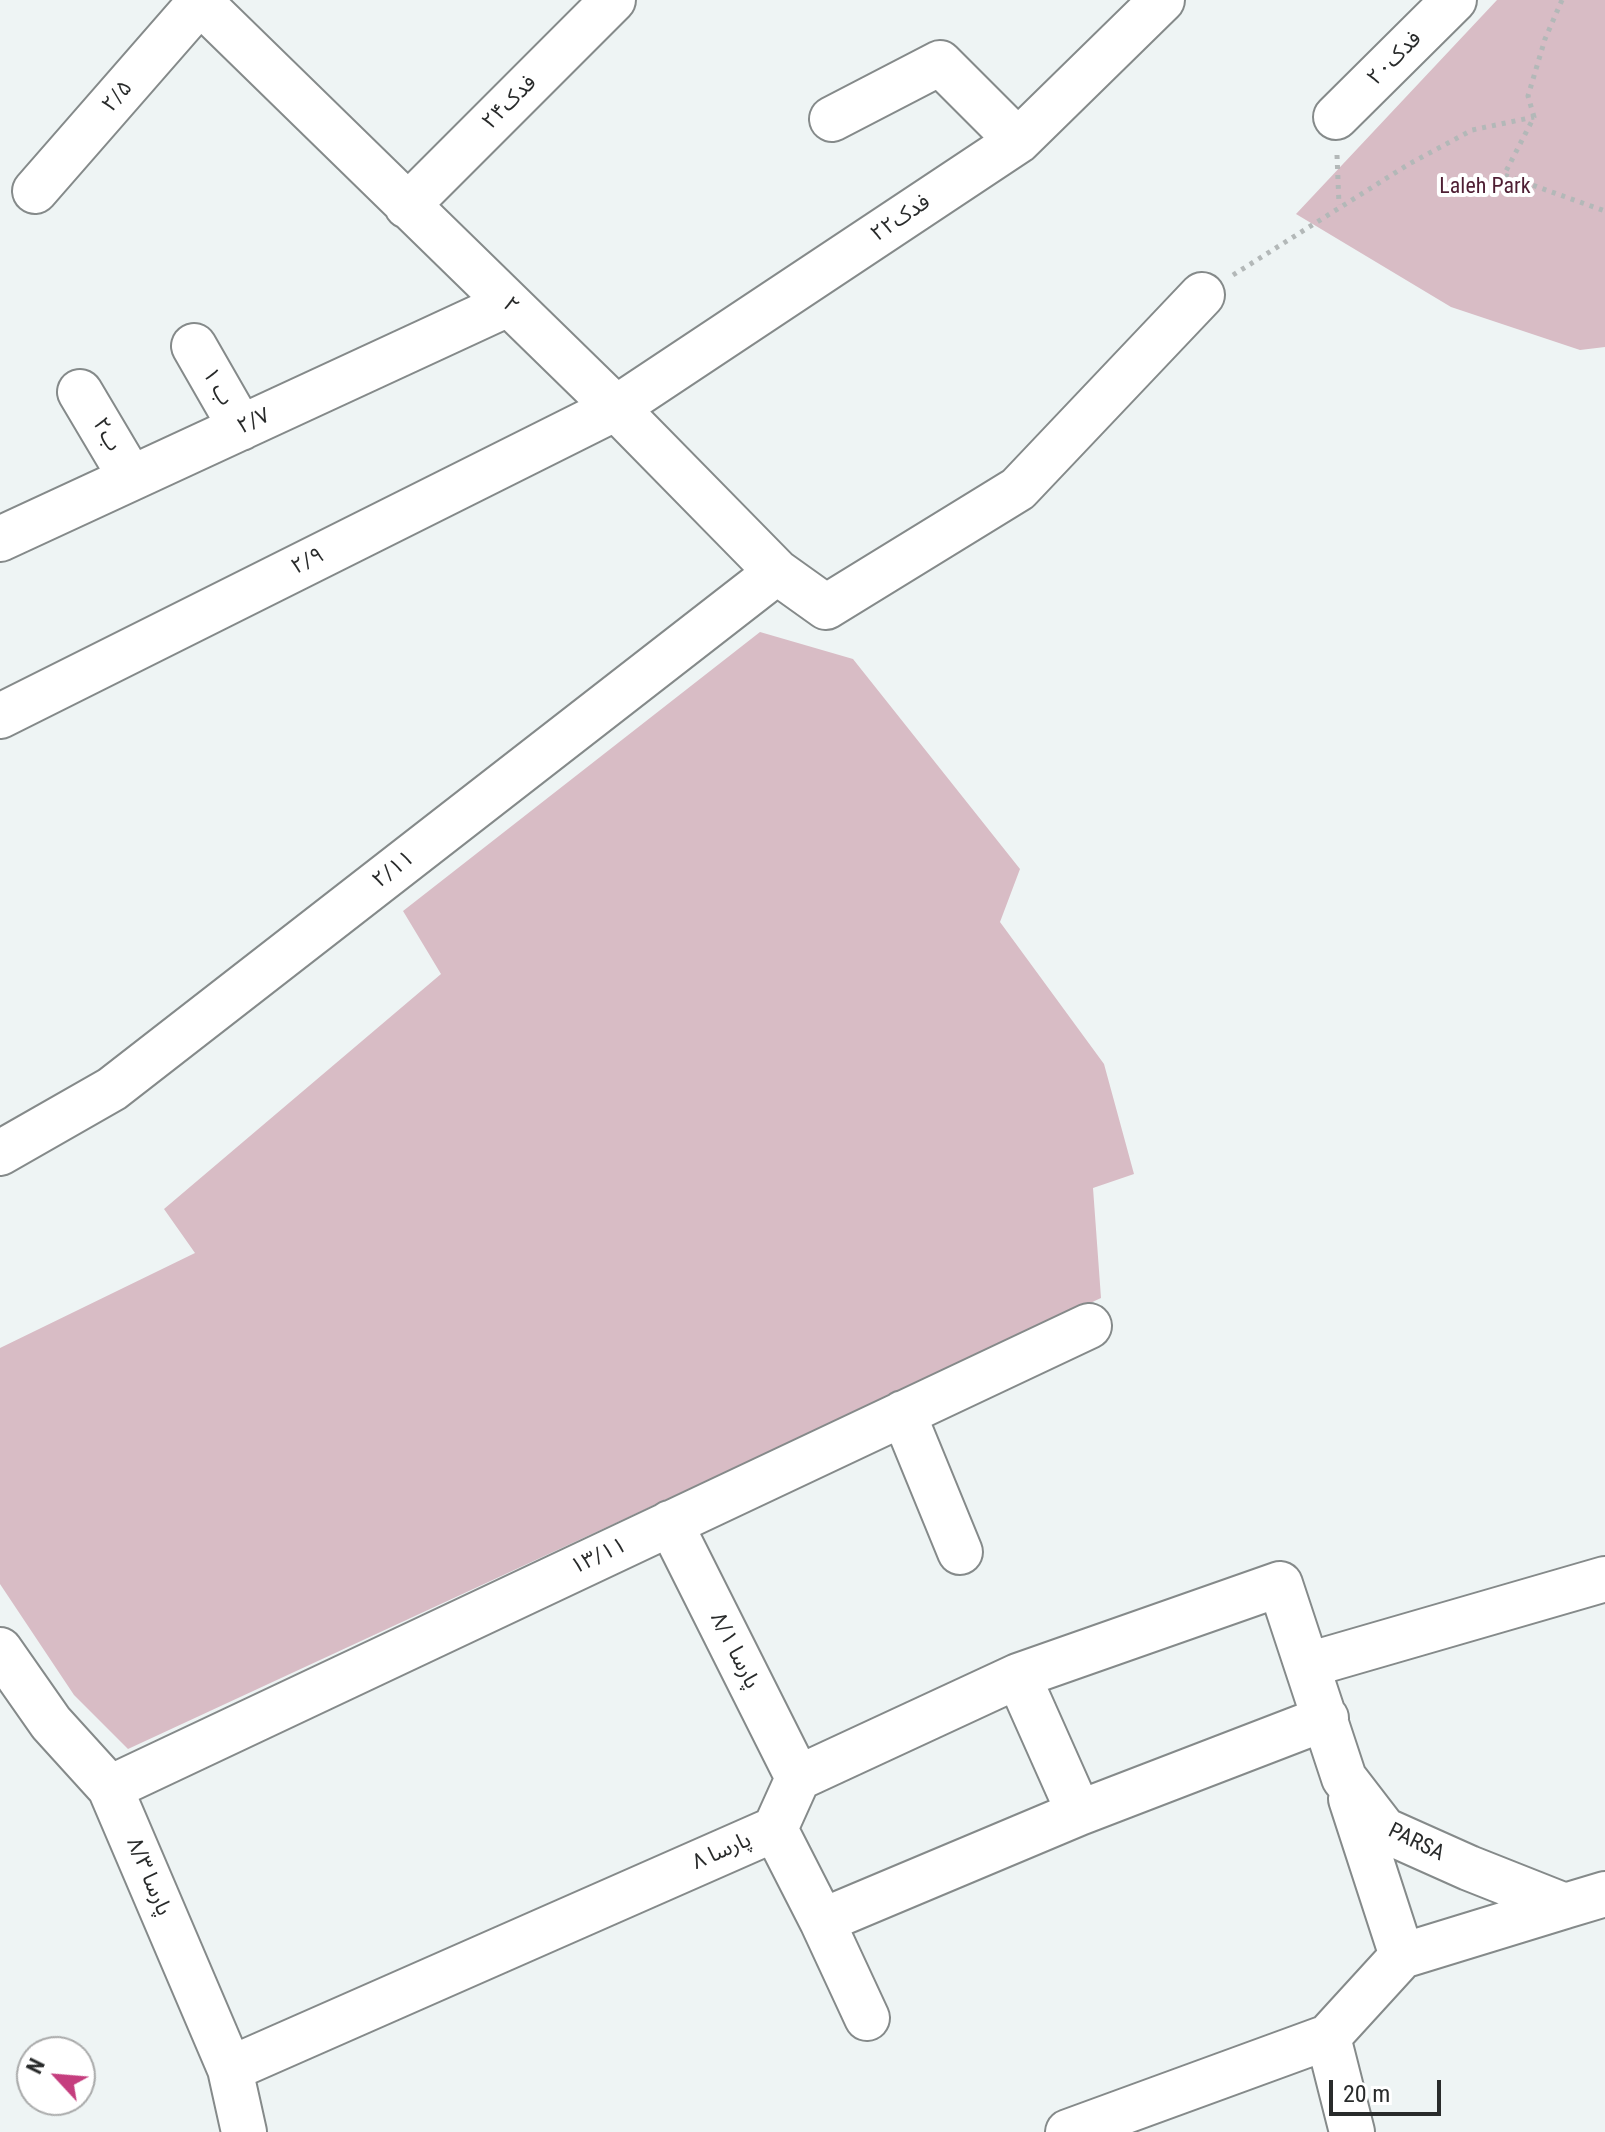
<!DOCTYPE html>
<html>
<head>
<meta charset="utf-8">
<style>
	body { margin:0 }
	#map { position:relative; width:1605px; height:2132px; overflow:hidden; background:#eef4f4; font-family:"Roboto Condensed",sans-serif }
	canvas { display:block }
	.north { position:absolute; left:16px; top:2036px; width:80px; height:80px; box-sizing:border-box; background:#fff; border:2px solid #a9aaaa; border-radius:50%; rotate:296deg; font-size:22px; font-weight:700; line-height:32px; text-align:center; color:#292b2b }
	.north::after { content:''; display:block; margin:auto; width:28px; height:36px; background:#c53e7e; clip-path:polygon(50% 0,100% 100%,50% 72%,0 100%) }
	.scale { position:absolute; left:1329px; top:2080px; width:112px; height:36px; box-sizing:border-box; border:4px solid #292b2b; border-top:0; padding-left:10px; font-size:24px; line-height:28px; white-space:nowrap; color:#292b2b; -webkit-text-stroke:6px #fff; paint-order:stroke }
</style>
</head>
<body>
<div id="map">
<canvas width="1605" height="2132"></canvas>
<div class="north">N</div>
<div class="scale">20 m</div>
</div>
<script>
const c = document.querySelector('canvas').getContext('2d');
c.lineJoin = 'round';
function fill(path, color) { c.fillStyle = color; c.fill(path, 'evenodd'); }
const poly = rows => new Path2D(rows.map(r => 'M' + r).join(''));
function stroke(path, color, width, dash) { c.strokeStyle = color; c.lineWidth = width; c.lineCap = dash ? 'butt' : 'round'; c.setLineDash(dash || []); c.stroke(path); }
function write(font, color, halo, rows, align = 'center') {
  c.font = font + ' "Roboto Condensed","Noto Sans Arabic",sans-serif'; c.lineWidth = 8; c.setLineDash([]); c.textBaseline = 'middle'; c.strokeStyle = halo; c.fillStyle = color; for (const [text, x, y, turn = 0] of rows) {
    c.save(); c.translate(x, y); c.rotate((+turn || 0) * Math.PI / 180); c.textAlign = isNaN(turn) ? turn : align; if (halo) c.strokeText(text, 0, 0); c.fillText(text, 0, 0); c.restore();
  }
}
fill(poly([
	[1497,0,1605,0,1605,347,1580,350,1451,307,1296,214],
	[760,632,853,659,1020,869,1000,922,1104,1064,1134,1174,1093,1188,1101,1298,128,1749,74,1695,0,1584,0,1348,195,1253,164,1209,441,974,403,911]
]), '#d8bcc5');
const minor = poly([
	[198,0,616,408,777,572,826,607,1018,489,1202,295],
	[1336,117,1454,0],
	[832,119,940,63,1018,141],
	[35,191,200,2],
	[407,206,613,0],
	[194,346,241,428],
	[80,392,131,478],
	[0,539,508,304],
	[0,716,616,408,1018,141,1162,0],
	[0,1153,112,1089,777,572],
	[903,1413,960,1552],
	[670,1523,798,1778],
	[0,1650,51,1723,110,1788,230,2069,244,2132],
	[1308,1665,1605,1579],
	[1018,1676,1079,1813],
	[110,1788,1089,1326],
	[1351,1799,1402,1956],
	[775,1829,822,1921,867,2018],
	[822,1921,1079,1813,1326,1718],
	[1328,2037,1352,2132],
	[230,2069,775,1829,798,1778,1018,1676,1280,1584,1344,1778,1384,1830,1469,1868,1565,1906,1605,1894],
	[1068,2132,1328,2037,1402,1956,1565,1906]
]);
stroke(minor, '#858a8a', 48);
stroke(poly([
	[1562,0,1545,39,1528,96,1534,117,1504,175,1605,211],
	[1337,155,1339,205],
	[1233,275,1409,164,1472,130,1534,117]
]), '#b3b8b8', 5, [4, 6]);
stroke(minor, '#fff', 44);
write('22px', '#292b2b', '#fff', [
	["فدک۲۰",1395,59,-45],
	["۲/۵",118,97,-49],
	["فدک۲۴",510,103,-45],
	["فدک۲۲",901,219,-34],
	["۲",510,306,44],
	["۱ ب",217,387,60],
	["۲/۷",254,422,-25],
	["۲ب",106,435,60],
	["۲/۹",308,562,-27],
	["۲/۱۱",394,870,-38],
	["۱۳/۱۱",599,1557,-25],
	["۸/۱ پارسا",734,1651,63],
	["PARSA",1416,1843,26],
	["۸ پارسا",722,1852,-24],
	["۸/۳ پارسا",148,1877,67]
]);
write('22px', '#4e1e33', '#fff', [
	["Laleh Park",1485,187]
]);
</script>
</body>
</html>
